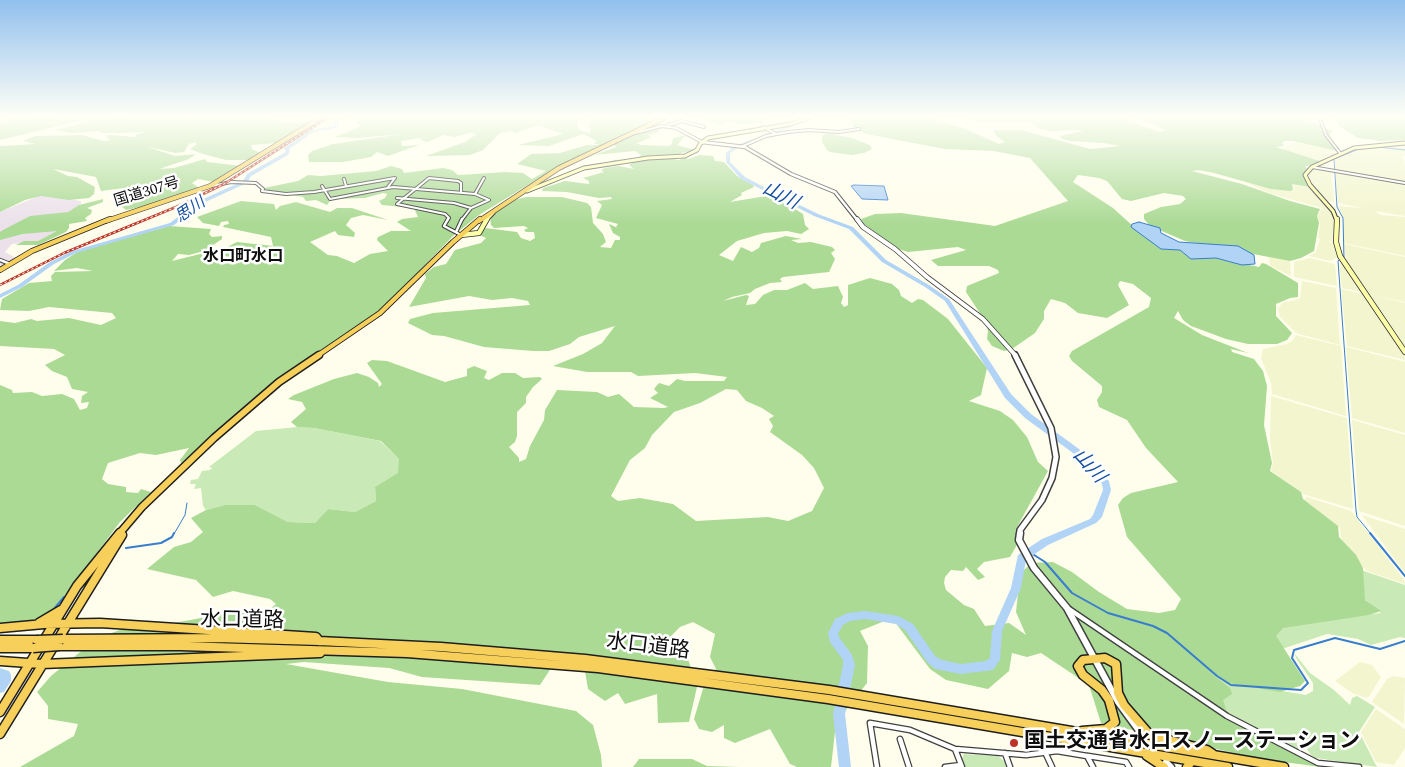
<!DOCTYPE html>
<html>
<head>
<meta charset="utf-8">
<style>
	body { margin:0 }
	canvas { display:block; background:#fffeec }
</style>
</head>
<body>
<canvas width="1405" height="767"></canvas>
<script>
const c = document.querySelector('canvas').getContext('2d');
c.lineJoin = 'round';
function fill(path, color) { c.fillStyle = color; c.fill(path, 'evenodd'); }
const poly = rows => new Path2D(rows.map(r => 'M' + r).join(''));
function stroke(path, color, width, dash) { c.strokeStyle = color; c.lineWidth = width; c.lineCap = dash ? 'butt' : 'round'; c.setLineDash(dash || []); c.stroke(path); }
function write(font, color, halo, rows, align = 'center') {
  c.font = font + ' Spectral,"Noto Sans JP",serif'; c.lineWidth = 5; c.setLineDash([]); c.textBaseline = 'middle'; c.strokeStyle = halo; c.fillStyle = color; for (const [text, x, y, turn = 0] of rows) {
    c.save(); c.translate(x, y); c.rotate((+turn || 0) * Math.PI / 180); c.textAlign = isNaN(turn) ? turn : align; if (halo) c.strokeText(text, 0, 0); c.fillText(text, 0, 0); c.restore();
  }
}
fill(poly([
	[41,195,81,201,81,204,70,212,32,217,0,235,0,212],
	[48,229,60,230,39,241,12,244,5,252,16,258,3,266,0,265,0,239]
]), '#ece1eb');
fill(poly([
	[1297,142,1311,146,1317,145,1336,153,1319,160,1281,149],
	[1401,144,1405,145,1405,156,1402,154,1405,165,1405,182,1335,170,1335,160,1349,154,1372,147,1398,150,1376,146],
	[1314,168,1331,170,1334,202,1328,201,1309,181,1309,172],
	[1335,172,1405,183,1405,216,1375,211,1381,215,1405,217,1405,256,1344,243,1344,219,1338,206,1363,208,1338,203],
	[1244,179,1271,189,1291,191,1294,190,1292,184,1311,188,1330,210,1323,209,1331,211,1334,219,1332,241,1324,240,1332,242,1337,257,1331,261,1309,256,1316,252,1320,239,1322,239,1318,238,1320,224,1317,217,1322,208,1266,192,1244,181],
	[1344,244,1405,257,1405,302,1371,295,1405,303,1405,348,1346,260],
	[1269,257,1290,261,1291,276,1270,266],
	[1310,258,1335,264,1337,286,1294,277,1294,262],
	[1339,264,1343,265,1362,292,1342,288],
	[1302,281,1336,288,1340,345,1296,333,1280,317,1278,309,1282,303,1300,299],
	[1341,289,1364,294,1405,357,1405,360,1347,346],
	[1296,335,1341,346,1346,416,1272,394,1271,383,1261,358,1263,349,1287,344,1292,341],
	[1346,347,1405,362,1405,433,1352,418],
	[1271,396,1347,418,1353,509,1303,494,1271,471,1273,463,1270,440],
	[1352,420,1405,435,1405,526,1359,511],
	[1307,497,1351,511,1405,581,1405,584,1367,571,1342,544,1340,528,1304,500],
	[1362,515,1405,529,1405,573],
	[1360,662,1372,665,1381,677,1368,698,1354,694,1335,681],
	[1393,676,1405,678,1404,724,1372,702,1387,679],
	[1376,709,1405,729,1405,748,1394,765,1376,762,1361,732]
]), '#f2f5cd');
fill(poly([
	[297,427,314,428,380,441,399,459,399,473,375,487,376,501,355,512,328,509,315,523,288,522,255,505,225,505,206,510,203,506,201,488,194,489,196,484,190,484,191,480,198,479,202,471,210,470,212,468,209,467,256,431],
	[1361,570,1405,585,1405,638,1400,637,1371,645,1358,639,1327,634,1282,649,1274,635,1281,626,1381,613,1362,597],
	[1295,654,1310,673,1334,690,1350,705,1352,698,1357,696,1375,707,1359,732,1377,767,1316,758,1311,755,1297,735,1292,734,1301,751,1225,711,1215,680,1203,667,1264,688,1306,695,1313,691,1313,683,1296,658],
	[964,754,998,756,1005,762,1007,767,965,767,962,758]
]), '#c9e9b6');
fill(poly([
	[22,117,189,118,186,121,194,120,197,117,269,117,264,118,282,122,312,122,277,143,251,145,252,149,262,154,252,160,226,160,200,153,190,149,196,145,196,142,189,144,184,152,175,153,145,146,175,156,196,154,189,159,159,169,174,168,205,159,207,162,242,166,214,182,198,179,192,183,200,189,145,206,126,210,121,206,125,202,114,198,121,193,139,186,101,191,96,177,53,169,68,176,77,177,95,187,94,194,89,198,69,200,41,196,25,200,0,212,0,146,36,144,23,141,35,136,82,135,104,141,111,140,107,138,108,135,137,137,136,135,145,132,120,133,102,133,99,131,71,133,54,130,87,122,92,118,0,140,0,122],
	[358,117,423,117,426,119,430,117,579,117,577,124,579,130,590,133,591,129,588,125,593,117,606,120,612,117,643,117,651,122,549,172,479,215,454,235,391,300,374,315,283,375,181,463,180,460,189,448,156,455,140,453,108,463,102,479,108,484,126,487,126,492,138,493,141,489,151,492,120,522,52,613,29,622,0,625,0,385,12,390,13,393,32,392,42,396,62,394,74,399,80,410,87,408,89,402,81,403,82,396,88,392,72,389,67,377,52,371,45,365,65,355,54,349,0,346,0,321,15,323,31,319,37,321,69,318,101,325,116,318,112,313,49,307,29,311,0,310,2,299,29,283,52,281,51,276,55,272,93,271,77,268,54,271,65,260,79,251,169,226,211,229,209,234,212,237,222,236,222,239,204,251,189,255,178,254,172,261,204,253,200,259,223,263,230,260,222,253,225,248,237,242,273,246,271,237,223,227,224,225,229,224,228,221,221,222,219,226,203,223,197,217,241,201,274,204,276,210,280,206,296,202,330,212,337,208,352,208,388,220,363,215,351,218,346,225,355,233,354,237,338,235,335,231,310,242,328,255,337,256,354,263,370,254,388,251,377,240,378,237,391,231,411,231,397,222,402,219,418,217,414,208,382,205,379,201,385,198,387,194,383,193,365,198,336,199,330,201,327,205,316,200,306,201,303,197,267,191,264,188,298,181,308,175,321,176,376,171,391,166,402,169,404,173,443,168,452,170,458,175,505,172,523,173,532,179,546,171,517,164,531,154,560,153,587,145,599,145,594,143,597,141,583,134,549,146,518,145,563,134,539,125,515,133,511,131,500,133,483,150,470,155,426,156,465,142,477,134,470,133,454,137,444,135,422,144,426,142,420,139,427,137,401,141,402,146,419,145,388,156,377,152,371,157,343,162,309,162,308,155,312,151,333,144,403,134,357,138,335,137,361,126,356,122,355,118],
	[703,117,750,117,764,119,763,123,739,124,728,121,720,125,704,120,705,119],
	[857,117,917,117,939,121,964,128,999,144,1005,142,996,136,993,130,1021,130,1090,149,1120,146,1104,143,1070,141,1062,139,1060,136,1083,131,1079,130,1050,131,1038,128,1029,121,982,122,958,117,1115,117,1161,132,1165,130,1136,117,1299,117,1332,131,1328,138,1337,151,1293,141,1285,141,1282,143,1284,146,1276,147,1320,161,1305,167,1307,168,1304,175,1310,187,1292,184,1293,190,1290,191,1271,189,1214,173,1199,170,1192,171,1242,184,1290,201,1320,209,1317,216,1319,223,1314,251,1301,258,1290,261,1185,241,1150,226,1144,219,1144,214,1161,207,1180,204,1186,199,1183,196,1164,193,1131,201,1122,199,1107,181,1099,178,1078,175,1073,182,1113,208,1145,237,1187,252,1259,267,1262,263,1266,264,1298,283,1298,297,1290,298,1276,304,1276,316,1292,333,1287,340,1277,344,1248,344,1226,339,1191,326,1183,320,1178,311,1174,318,1202,335,1248,353,1231,349,1232,352,1254,359,1263,371,1267,386,1264,425,1272,463,1270,471,1301,492,1303,499,1338,526,1339,537,1356,555,1363,568,1365,600,1381,611,1369,615,1283,628,1276,636,1305,681,1300,686,1280,692,1229,683,1207,670,1230,688,1232,694,1223,700,1229,719,1321,767,1261,759,1101,723,1089,685,1041,653,1027,657,1012,653,1009,671,988,689,946,680,930,669,892,618,860,631,868,646,867,683,836,723,831,767,797,767,790,764,770,729,735,743,724,738,724,725,712,732,699,729,694,719,705,682,716,669,710,657,715,634,693,622,680,627,671,636,668,657,688,659,697,687,689,722,658,723,657,694,625,704,618,693,605,701,588,689,582,653,561,653,540,685,422,677,389,668,304,662,286,664,388,682,462,689,576,711,593,725,601,755,602,767,20,767,74,736,78,724,48,719,48,706,37,692,51,676,97,638,120,630,143,629,227,613,250,613,255,609,265,613,276,604,270,599,233,591,213,597,196,580,147,569,174,547,191,542,203,532,191,518,206,510,225,505,255,505,288,522,315,523,328,509,355,512,376,501,375,487,398,473,399,459,381,441,314,428,297,427,291,422,306,409,302,402,288,399,294,395,334,379,357,373,369,377,378,383,379,387,382,384,367,363,372,360,387,361,445,382,467,376,467,369,474,366,487,371,484,378,489,380,502,373,515,373,523,378,540,377,542,379,533,387,526,397,526,403,517,412,517,436,515,442,509,447,519,458,519,462,526,459,530,446,544,420,545,410,557,390,597,392,608,397,619,394,634,407,664,408,668,407,650,398,658,393,654,389,659,383,669,386,677,379,685,381,724,381,727,377,695,373,638,376,631,372,587,372,553,366,583,354,602,343,615,326,579,337,570,344,549,351,533,351,484,347,444,336,432,335,408,323,410,319,433,313,530,305,528,301,512,298,492,300,469,296,409,307,426,278,425,274,434,267,446,264,455,250,481,243,486,238,479,235,485,228,517,232,521,238,530,241,535,238,534,232,526,232,524,230,528,228,524,226,494,228,491,225,490,217,514,200,526,197,562,197,587,203,591,207,593,223,603,234,606,242,600,247,611,248,615,240,620,240,620,237,613,233,609,224,620,229,616,227,618,224,596,218,602,205,597,201,612,199,611,197,599,198,567,192,542,191,543,188,565,181,589,184,589,181,583,178,604,172,601,170,605,168,619,166,634,169,629,165,635,161,613,162,613,160,637,159,641,155,635,151,594,155,616,147,612,143,628,135,650,129,665,127,658,130,659,132,648,135,651,137,643,141,636,143,641,145,669,146,672,144,673,138,687,135,689,136,684,137,677,145,695,150,681,153,676,160,680,160,681,157,688,159,700,155,713,156,715,161,724,162,737,176,753,185,754,187,741,193,742,195,730,202,772,195,803,214,805,225,809,229,801,234,787,231,764,233,737,241,719,255,733,261,741,247,752,252,759,248,761,243,786,236,802,239,791,240,798,243,811,242,832,247,835,250,831,253,835,259,829,272,783,277,780,279,782,282,770,283,755,289,750,293,732,297,723,301,746,295,749,296,746,305,755,304,763,295,774,290,787,290,805,283,813,289,838,286,843,297,841,303,844,307,848,305,848,285,870,278,892,284,899,290,901,296,912,303,918,299,923,300,948,319,987,368,981,395,969,401,1000,411,1013,420,1027,437,1038,462,1048,471,1016,529,1018,543,1010,557,984,562,977,569,985,577,978,580,966,567,963,571,951,570,945,577,944,583,946,590,964,605,974,609,985,626,1009,623,1026,635,1016,612,1020,574,1031,563,1053,562,1072,572,1099,592,1127,609,1159,613,1175,610,1181,599,1127,537,1118,505,1123,498,1131,493,1178,482,1146,448,1127,420,1099,407,1097,400,1102,392,1102,386,1072,361,1069,356,1072,351,1149,307,1151,298,1133,284,1120,281,1118,285,1129,305,1107,318,1078,313,1065,303,1051,299,1044,311,1044,319,1035,333,1012,349,1004,351,992,346,987,339,988,331,985,321,966,292,967,286,999,273,998,270,989,266,938,266,931,260,966,250,958,247,908,252,895,248,864,224,861,219,875,214,901,213,995,226,1068,201,1030,158,994,151,945,149,866,134,853,127,851,120],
	[726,389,737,390,746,401,762,408,774,416,769,419,773,426,770,432,802,455,814,468,824,488,812,511,788,521,768,517,696,521,673,504,640,498,618,501,611,496,630,460,645,448,652,435,674,412,700,403],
	[1334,117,1405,117,1405,140,1382,141,1358,138,1339,126],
	[826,133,852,138,870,145,872,149,864,153,852,155,830,152,827,150,822,142,822,136],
	[103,199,103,202,87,208,92,210,91,214,85,218,87,221,69,224,69,228,66,232,38,245,16,245,24,241,38,241,57,231,23,234,0,240,0,232,3,230,30,216,68,212,79,205],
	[639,759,692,759,707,766,739,767,633,767]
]), '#abda95');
const water = poly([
	[854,185,884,186,888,200,862,199,851,186,854,185],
	[1139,222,1160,228,1161,233,1179,242,1238,246,1254,255,1255,264,1242,265,1216,258,1191,259,1180,250,1161,249,1131,227,1132,224,1139,222]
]);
fill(water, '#b1d3f6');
stroke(water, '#387dce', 1);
stroke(poly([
	[1378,147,1405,150],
	[1340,259,1338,261,1356,510,1357,517,1371,534],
	[1344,259,1343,218,1337,207,1334,159,1357,150],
	[174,534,185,515,187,503]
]), '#387dce', 1);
stroke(poly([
	[1370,533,1405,576],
	[126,548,161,543,172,537,174,533],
	[1031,553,1045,562,1072,593,1108,613,1153,626,1167,633,1217,676,1231,685,1301,690,1308,683,1292,658,1294,650,1335,638,1380,649,1405,641],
	[43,616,54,609,64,597]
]), '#387dce', 2);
fill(poly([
	[333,117,337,117,339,124,336,128,314,132,289,149,290,151,288,155,251,176,247,183,203,203,174,225,76,253,54,264,22,287,0,298,0,294,18,285,50,262,72,251,170,223,199,201,243,181,247,174,284,153,286,151,284,149,284,148,311,130,333,126,335,124,333,117],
	[812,117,817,117,738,148,730,153,730,162,745,177,773,192,818,214,853,227,886,260,929,285,949,299,1011,394,1031,414,1079,449,1109,481,1111,490,1102,517,1096,523,1048,545,1026,560,1021,588,1002,631,1000,660,993,670,961,674,935,669,927,662,905,630,896,624,865,619,850,621,843,625,838,633,839,637,852,655,855,665,845,714,851,767,839,767,833,714,843,665,843,660,830,642,828,633,835,619,848,613,865,611,898,616,913,624,935,656,942,660,961,664,986,661,990,658,992,631,1011,588,1018,555,1042,539,1090,519,1093,515,1103,490,1102,484,1073,453,1025,418,1005,398,945,301,925,287,882,262,849,229,814,216,741,179,726,162,726,153,734,146,812,117],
	[0,668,9,671,11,675,11,681,4,692,0,693,0,668]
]), '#b1d3f6');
const minorFar2 = poly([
	[1319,117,1326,135,1340,153],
	[668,125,682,121,704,127],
	[763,127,776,134],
	[635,133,662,126,676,128,702,142],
	[743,146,766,136,788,132,809,130,839,132,859,129],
	[1312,167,1405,183],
	[344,179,346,186],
	[212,186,231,182,256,183,263,189,262,191,286,194,314,192,395,178,388,187],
	[322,186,330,199,393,187,475,194,489,200,471,208,461,221],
	[475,194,484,178],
	[397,198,454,203,471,208],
	[447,221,449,218,445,214,397,204,429,178,458,181,461,183,461,192]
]);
const minorFar1 = poly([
	[448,219,444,226,461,235],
	[456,232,462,219],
	[0,260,10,264]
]);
const minor = poly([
	[1069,609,1227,716,1318,763,1359,767],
	[900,739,909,767],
	[955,749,962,767],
	[1045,752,1052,767],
	[1005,753,1010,767],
	[1088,756,1126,762,1129,767],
	[877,767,870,723,910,730,955,749,1026,755,1057,751,1087,756,1093,767],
	[945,767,961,765]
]);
const tertiaryFar3 = poly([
	[702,142,745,147,791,174,835,192,858,221]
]);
const tertiaryFar2 = poly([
	[857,219,863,227,895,249,927,277,983,319,1016,356]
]);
const tertiaryFar1 = poly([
	[1015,355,1051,428,1056,457,1052,478,1042,500,1020,530,1020,534]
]);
const tertiary = poly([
	[1020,533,1019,540,1034,568,1067,608,1118,702,1143,736],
	[1166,762,1171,767]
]);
const secondaryFar1 = poly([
	[527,191,584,168,648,158,685,156,697,150,700,144,708,138,791,124,811,117],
	[485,221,493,213],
	[1337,221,1333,211,1310,185,1305,175,1312,167,1354,148,1405,143]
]);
const secondary = poly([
	[1337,219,1336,242,1340,256,1405,352],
	[461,235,479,233,487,219]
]);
const trunkFar3 = poly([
	[106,221,210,186,322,117],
	[479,221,559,168,666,117]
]);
const trunkFar2 = poly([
	[0,270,32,251,110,219],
	[317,356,380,313,453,242,480,219]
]);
const trunkFar1 = poly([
	[119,534,142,507,214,438,279,382,319,355]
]);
const trunk = poly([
	[39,623,61,610],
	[0,628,44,624,100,623,316,637,319,641],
	[63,639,216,638,319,641,441,647,585,659,829,690,1284,767],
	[0,640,37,640],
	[59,646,180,646,407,653,598,668,828,699,1228,767],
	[0,648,33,648],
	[0,661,42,664,320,653],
	[0,712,77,586,120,533],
	[1082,731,1106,729,1115,722,1109,700,1102,690,1083,675,1078,666,1083,660,1105,658,1116,664,1118,693,1124,705,1150,735,1207,750,1213,754],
	[0,734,122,535],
	[1147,756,1164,767],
	[1187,767,1192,761]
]);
stroke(minorFar2, '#404040', 4);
stroke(minorFar1, '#404040', 4.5);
stroke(minor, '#404040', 7);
stroke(tertiaryFar3, '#404040', 4.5);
stroke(tertiaryFar2, '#404040', 5.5);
stroke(tertiaryFar1, '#404040', 8);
stroke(tertiary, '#404040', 9);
stroke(secondaryFar1, '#2f2f2f', 5);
stroke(secondary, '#2f2f2f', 6);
stroke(trunkFar3, '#1e1e1e', 5.5);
stroke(trunkFar2, '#1e1e1e', 6);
stroke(trunkFar1, '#1e1e1e', 9);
stroke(trunk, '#1e1e1e', 11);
stroke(minorFar2, '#fff', 2);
stroke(minorFar1, '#fff', 2.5);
stroke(minor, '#fff', 4.5);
stroke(tertiaryFar3, '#fff', 2.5);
stroke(tertiaryFar2, '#fff', 4);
stroke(tertiaryFar1, '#fff', 5);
stroke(tertiary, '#fff', 6);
stroke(secondaryFar1, '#fcffa7', 3);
stroke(secondary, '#fcffa7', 4.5);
stroke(trunkFar3, '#f7d05b', 4);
stroke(trunkFar2, '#f7d05b', 4.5);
stroke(trunkFar1, '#f7d05b', 6);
stroke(trunk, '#f7d05b', 8);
const rail = poly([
	[0,285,64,253,176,207,224,184,329,117]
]);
stroke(rail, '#bd3324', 2.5);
stroke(rail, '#fff', 1, [2.5]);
const trunkBridge = poly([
	[37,640,63,639],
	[33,648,59,646]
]);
stroke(trunkBridge, '#1e1e1e', 11, []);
stroke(trunkBridge, '#f7d05b', 8);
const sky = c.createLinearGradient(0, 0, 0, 224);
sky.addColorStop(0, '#92c0ee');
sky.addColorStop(0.52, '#fffff6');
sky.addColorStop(1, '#fffff600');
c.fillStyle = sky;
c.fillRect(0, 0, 1405, 224);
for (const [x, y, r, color] of [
	[1014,743,5,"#bd3324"]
]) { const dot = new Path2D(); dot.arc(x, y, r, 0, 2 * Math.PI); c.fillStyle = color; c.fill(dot); stroke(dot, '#fff', 2); }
write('15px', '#0d0d0d', '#fff', [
	["国道307号",147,193,-17]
]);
write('italic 16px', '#154f9f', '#fff', [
	["思川",191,211,-34]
]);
write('bold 16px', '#0d0d0d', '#fff', [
	["水口町水口",243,258]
]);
write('italic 19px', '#154f9f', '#fff', [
	["山川",780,197,27],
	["山川",1088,467,48]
]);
write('21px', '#0d0d0d', '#fff', [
	["水口道路",242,622,1],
	["水口道路",648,648,7]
]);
write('bold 21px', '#0d0d0d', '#fff', [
	["国土交通省水口スノーステーション",1024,743]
], 'left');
</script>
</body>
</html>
